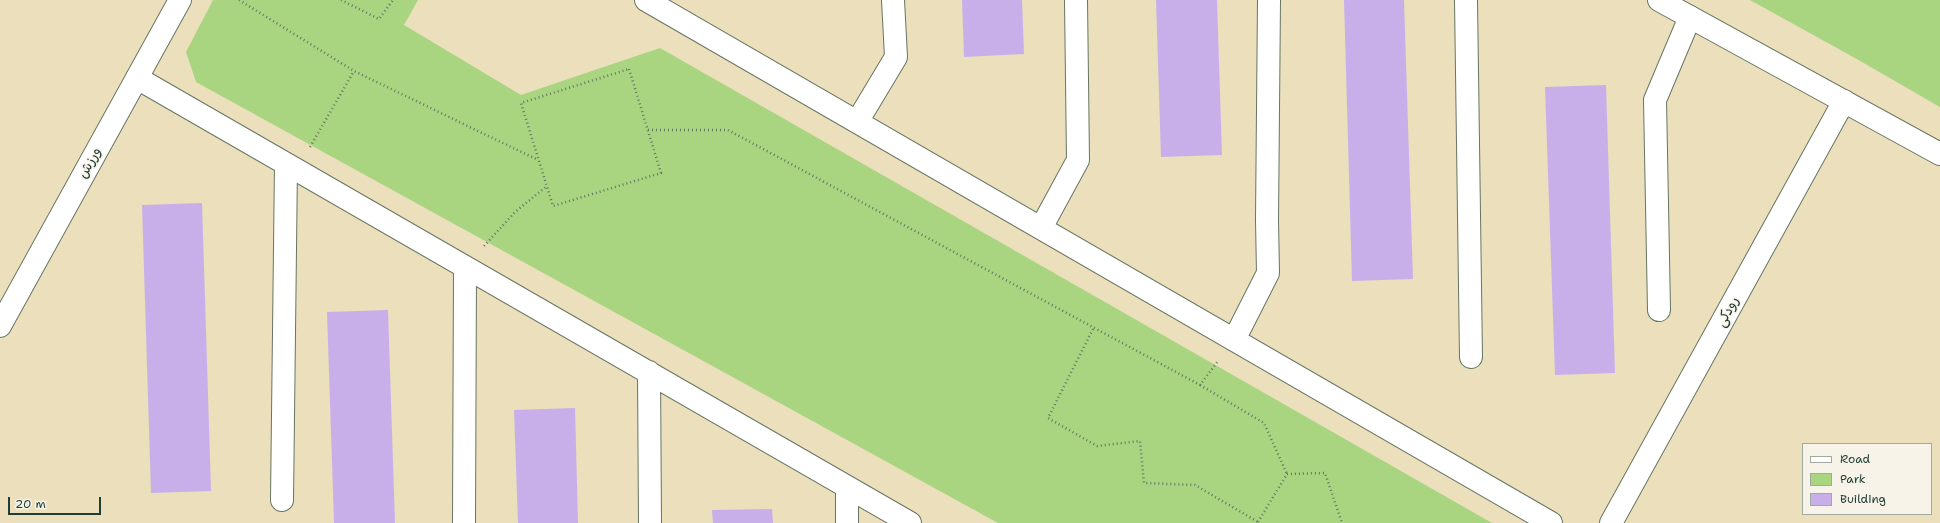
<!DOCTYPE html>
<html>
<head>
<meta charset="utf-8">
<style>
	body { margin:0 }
	#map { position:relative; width:1940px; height:523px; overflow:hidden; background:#ebdfbc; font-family:"Shantell Sans",sans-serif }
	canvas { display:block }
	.legend { position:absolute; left:1802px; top:443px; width:130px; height:72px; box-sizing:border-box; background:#f7f3e8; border:1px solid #a1aaa0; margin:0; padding:5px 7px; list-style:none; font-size:12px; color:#1f3d34 }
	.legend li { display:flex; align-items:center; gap:8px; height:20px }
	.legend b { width:20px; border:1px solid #a1aaa0 }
	.scale { position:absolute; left:8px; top:497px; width:93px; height:18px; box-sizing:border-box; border:2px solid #1f3d34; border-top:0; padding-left:5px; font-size:12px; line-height:14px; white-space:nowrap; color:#1f3d34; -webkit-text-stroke:3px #f7f3e8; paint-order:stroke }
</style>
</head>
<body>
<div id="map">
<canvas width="1940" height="523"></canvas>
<ul class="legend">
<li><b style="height:5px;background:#fff"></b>Road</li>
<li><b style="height:11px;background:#a9d480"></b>Park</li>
<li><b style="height:11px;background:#c9afea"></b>Building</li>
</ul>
<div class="scale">20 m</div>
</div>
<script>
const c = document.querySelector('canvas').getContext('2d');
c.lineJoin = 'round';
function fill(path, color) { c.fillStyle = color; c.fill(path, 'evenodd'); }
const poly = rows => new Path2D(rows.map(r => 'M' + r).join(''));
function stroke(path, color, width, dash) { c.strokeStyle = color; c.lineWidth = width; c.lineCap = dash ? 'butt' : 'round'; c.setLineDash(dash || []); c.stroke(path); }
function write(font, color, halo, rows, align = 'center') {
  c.font = font + ' "Shantell Sans","Playpen Sans Arabic",sans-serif'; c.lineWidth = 3; c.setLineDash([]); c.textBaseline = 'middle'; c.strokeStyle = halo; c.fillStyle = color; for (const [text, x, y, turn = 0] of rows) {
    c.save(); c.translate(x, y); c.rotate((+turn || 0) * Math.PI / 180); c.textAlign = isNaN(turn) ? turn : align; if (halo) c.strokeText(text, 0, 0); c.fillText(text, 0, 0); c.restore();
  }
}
fill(poly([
	[213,0,418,0,404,25,521,95,660,48,1492,523,998,523,196,82,186,52],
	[1750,0,1940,0,1940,107,1855,58]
]), '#a9d480');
fill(poly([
	[962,0,1022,0,1024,54,964,57],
	[1156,0,1217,0,1222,155,1161,157],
	[1344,0,1404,0,1413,279,1352,281],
	[1606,85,1615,373,1555,375,1545,87],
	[202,203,211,491,151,493,142,205],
	[388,310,395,523,334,523,327,312],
	[575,408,578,523,518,523,514,410],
	[772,509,773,523,713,523,712,510]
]), '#c9afea');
const minor = poly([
	[646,0,1551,523],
	[1466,0,1471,357],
	[137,78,910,523],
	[857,122,896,57,893,0],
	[1041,228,1078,160,1076,0],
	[1659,310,1655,100,1690,17],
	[1234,340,1268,273,1267,220,1269,0],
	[649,372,650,523],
	[282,500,286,164],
	[464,523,465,267],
	[847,523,847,487],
	[1611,523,1844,101]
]);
const tertiary = poly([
	[1659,0,1940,154],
	[0,326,180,0]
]);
stroke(minor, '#667664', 24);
stroke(tertiary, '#667664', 24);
stroke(poly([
	[239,0,354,71,538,160],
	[341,0,379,19,393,0],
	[629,69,661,173,553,206,521,103,629,69],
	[648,130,728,130,1200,385,1218,361],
	[310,147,354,71],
	[484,246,515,212,547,186],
	[1093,329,1048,418,1097,446,1140,441,1144,483,1195,485,1258,522],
	[1200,385,1264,423,1287,474],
	[1258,522,1287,474,1325,473,1342,523]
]), '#667664', 2.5, [1, 3]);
stroke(minor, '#fff', 22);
stroke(tertiary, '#fff', 22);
write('14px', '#1f3d34', '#f7f3e8', [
	["ورزش",90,163,-61],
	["رودکی",1728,312,-61]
]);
</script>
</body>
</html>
